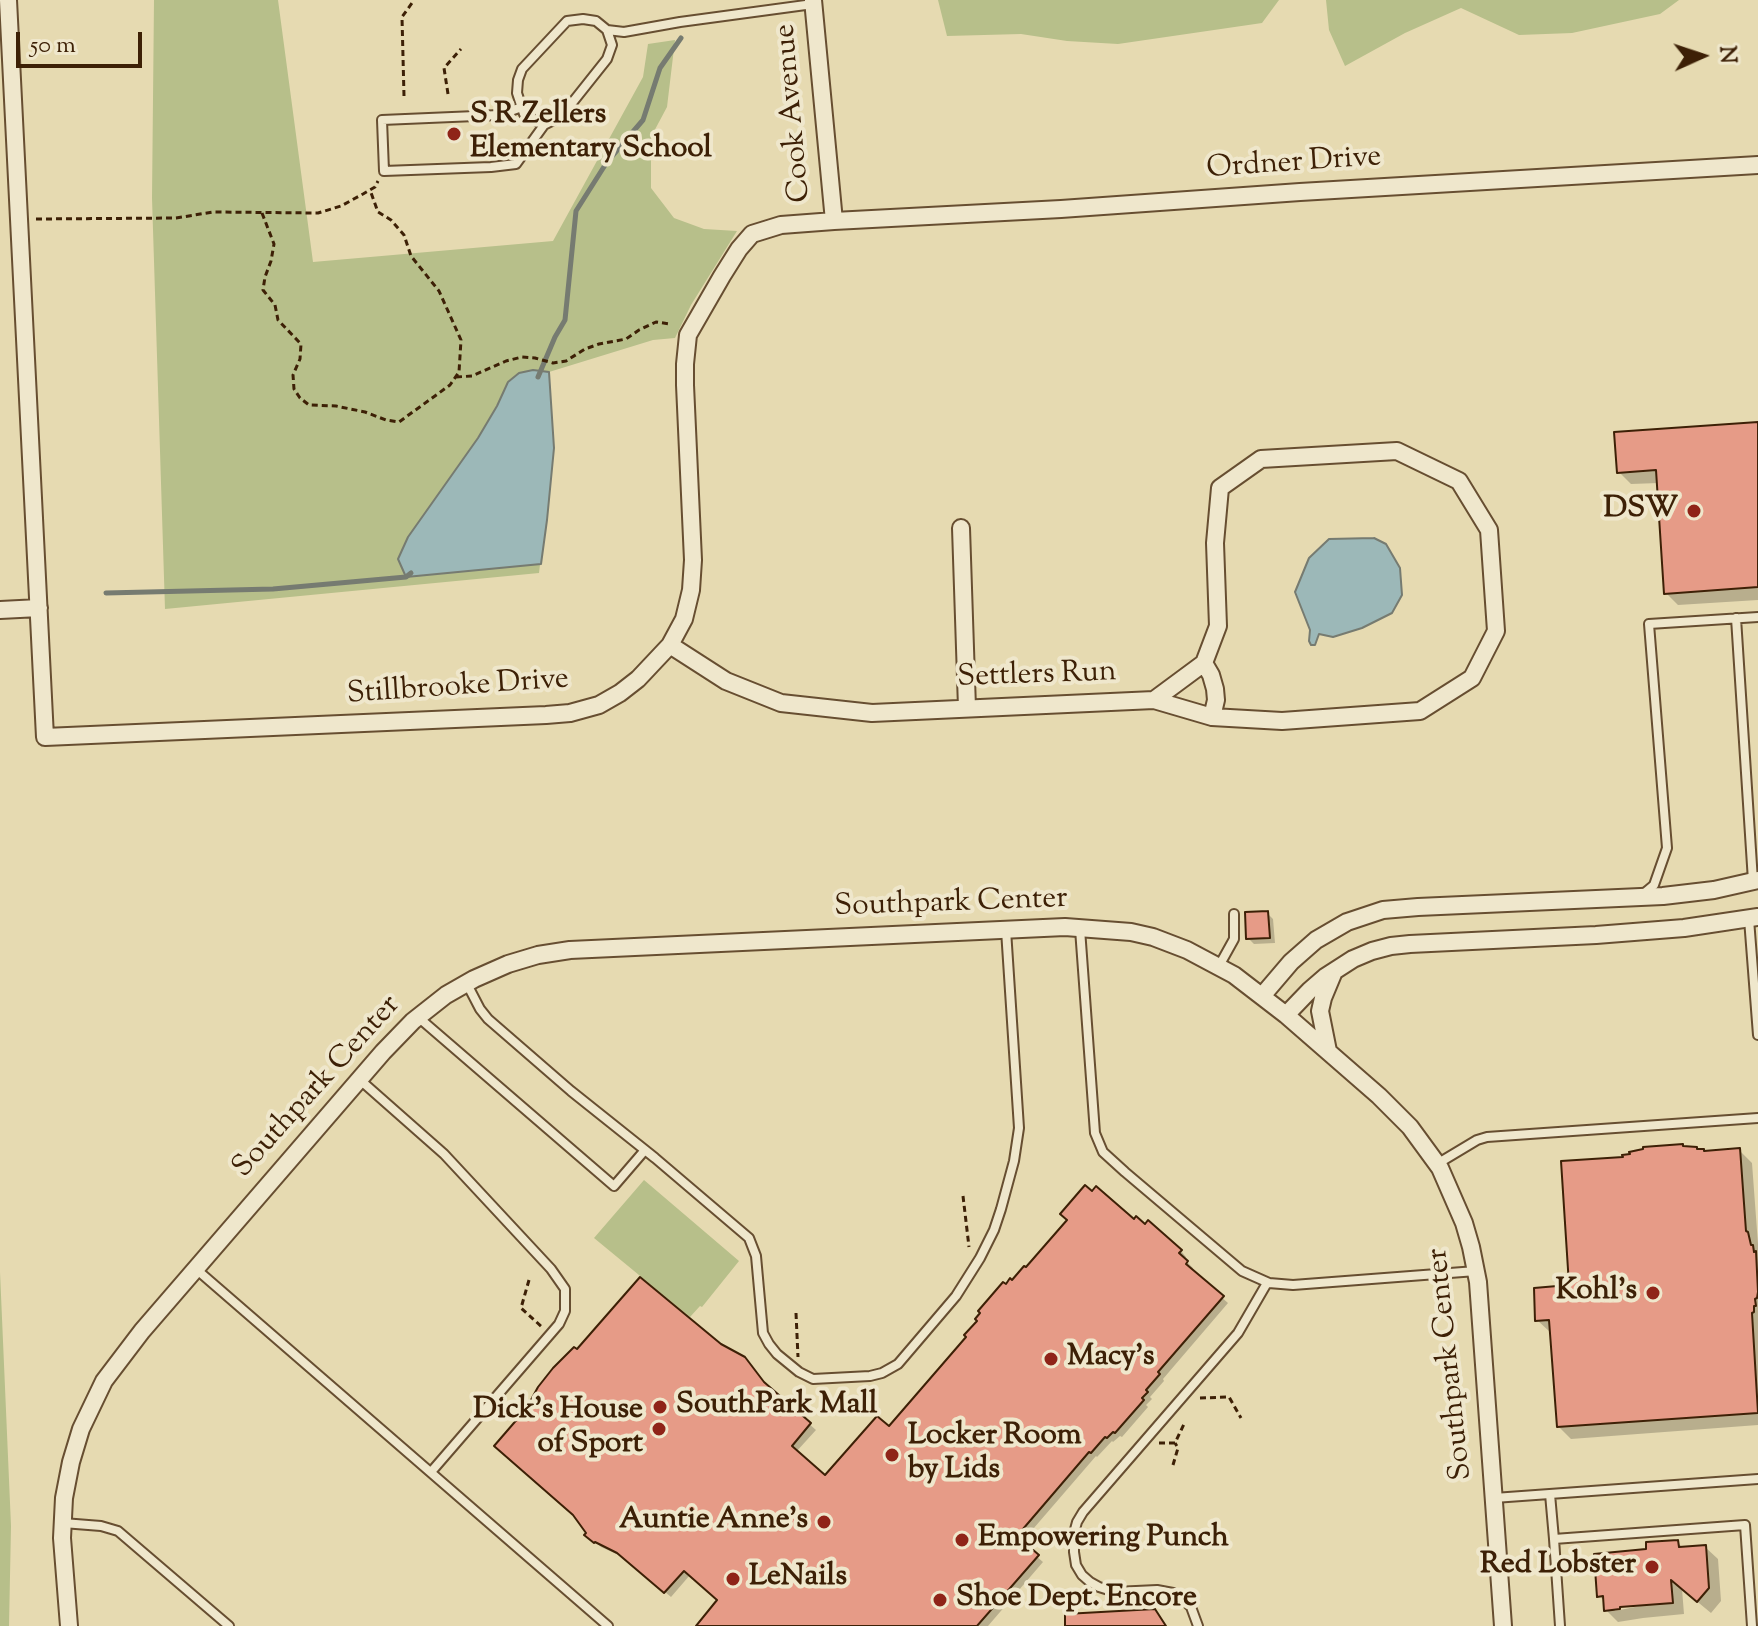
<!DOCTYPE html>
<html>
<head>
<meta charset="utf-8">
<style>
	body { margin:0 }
	#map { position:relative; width:1758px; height:1626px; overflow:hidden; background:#e6dab1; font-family:"Sorts Mill Goudy",serif }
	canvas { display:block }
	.north { position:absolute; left:1662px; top:16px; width:80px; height:80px; -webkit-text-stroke:6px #efe7cc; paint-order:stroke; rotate:87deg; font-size:22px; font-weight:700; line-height:32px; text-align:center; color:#3d2006 }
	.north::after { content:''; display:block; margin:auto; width:28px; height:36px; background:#3d2006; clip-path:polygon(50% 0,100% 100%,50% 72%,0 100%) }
	.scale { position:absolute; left:16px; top:32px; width:126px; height:36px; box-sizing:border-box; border:4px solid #3d2006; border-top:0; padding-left:10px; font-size:24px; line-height:28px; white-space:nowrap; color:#3d2006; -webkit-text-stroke:6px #efe7cc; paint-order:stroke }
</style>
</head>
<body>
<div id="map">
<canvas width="1758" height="1626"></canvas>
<div class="north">N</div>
<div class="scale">50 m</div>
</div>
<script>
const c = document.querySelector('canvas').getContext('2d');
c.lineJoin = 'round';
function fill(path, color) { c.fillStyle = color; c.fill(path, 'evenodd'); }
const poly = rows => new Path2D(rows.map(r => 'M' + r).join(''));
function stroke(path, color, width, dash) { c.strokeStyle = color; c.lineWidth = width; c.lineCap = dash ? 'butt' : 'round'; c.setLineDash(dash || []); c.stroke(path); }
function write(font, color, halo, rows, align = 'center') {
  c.font = font + ' "Sorts Mill Goudy",serif'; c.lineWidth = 8; c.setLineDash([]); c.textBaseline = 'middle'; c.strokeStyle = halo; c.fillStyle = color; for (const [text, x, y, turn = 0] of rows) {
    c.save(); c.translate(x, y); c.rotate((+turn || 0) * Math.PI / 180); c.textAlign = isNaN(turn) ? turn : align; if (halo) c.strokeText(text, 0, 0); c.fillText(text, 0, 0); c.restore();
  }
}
fill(poly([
	[154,0,278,0,313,262,553,241,643,77,648,44,675,40,667,107,651,137,651,188,674,218,704,229,737,231,691,305,675,338,653,340,549,372,554,448,539,573,165,609,152,198],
	[938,0,1279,0,1262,23,1118,44,1067,41,1021,34,947,36],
	[1326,0,1679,0,1660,14,1572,33,1519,35,1461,8,1405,33,1345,66,1329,30],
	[644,1180,739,1261,702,1307,700,1306,690,1317,594,1238],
	[0,1272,11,1526,9,1626,0,1626]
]), '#b7bf8a');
const water = poly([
	[533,370,549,372,554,448,547,520,541,564,406,577,398,559,408,537,478,438,497,406,508,382,519,373,533,370],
	[1374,538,1386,544,1400,568,1402,595,1392,613,1362,628,1333,637,1319,634,1315,645,1311,645,1309,641,1310,630,1295,592,1309,558,1329,539,1374,538]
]);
fill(water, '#9cb8b8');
stroke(water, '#767b71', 2);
fill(poly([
	[1758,424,1758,600,1678,605,1666,593,1659,483,1631,484,1619,472],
	[1267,913,1273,919,1275,943,1254,944,1248,938],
	[1739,1150,1752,1163,1758,1244,1758,1425,1571,1439,1558,1426,1552,1332,1550,1332,1537,1320,1705,1153],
	[1135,1221,1146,1226,1148,1223,1181,1251,1186,1257,1184,1259,1193,1268,1190,1270,1228,1303,1163,1379,1164,1381,1150,1397,1152,1399,1146,1405,1148,1407,1122,1437,1120,1436,1113,1442,1112,1441,1097,1457,1096,1456,1021,1543,1043,1562,988,1626,698,1626,720,1601,690,1575,671,1597,625,1558,601,1547,587,1534,767,1387,816,1430,796,1452,826,1478,889,1429,968,1337,1006,1286],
	[1677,1542,1684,1549,1705,1547,1718,1559,1721,1601,1711,1613,1682,1589,1684,1614,1643,1618,1618,1622,1606,1610,1606,1602,1599,1596,1648,1551],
	[1639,1602,1640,1606,1615,1611,1612,1607]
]), '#0003');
stroke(poly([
	[538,377,555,337,565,320,576,211,607,162,643,120,660,68,681,38],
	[106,593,273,589,406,577,411,573]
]), '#767b71', 5);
const building = poly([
	[1758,422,1758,587,1664,594,1656,470,1617,473,1614,432,1758,422],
	[1268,911,1270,938,1246,939,1245,912,1268,911],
	[1683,1144,1683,1146,1697,1147,1697,1149,1704,1149,1704,1151,1740,1148,1746,1231,1748,1232,1751,1245,1753,1245,1754,1252,1756,1251,1758,1292,1757,1298,1755,1299,1756,1306,1754,1306,1754,1312,1752,1313,1758,1413,1557,1427,1549,1320,1535,1321,1534,1288,1569,1285,1561,1161,1623,1157,1622,1155,1630,1154,1629,1152,1643,1149,1643,1147,1683,1144],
	[1085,1185,1092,1191,1096,1186,1134,1219,1136,1216,1145,1224,1148,1220,1182,1250,1179,1253,1188,1261,1186,1264,1224,1296,1158,1372,1160,1374,1146,1390,1148,1392,1142,1398,1144,1400,1115,1433,1113,1432,1107,1438,1105,1437,1091,1453,1089,1452,1017,1536,1039,1555,977,1626,696,1626,717,1600,684,1571,664,1593,617,1553,595,1542,594,1543,584,1535,586,1533,573,1515,494,1446,526,1409,538,1387,553,1368,574,1347,577,1349,640,1277,721,1344,745,1357,764,1382,811,1423,792,1446,825,1475,877,1416,889,1426,966,1337,964,1335,977,1321,975,1319,980,1313,978,1311,1003,1282,1006,1284,1010,1278,1012,1280,1024,1266,1026,1267,1067,1220,1060,1214,1085,1185],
	[1678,1540,1679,1547,1706,1545,1709,1588,1697,1602,1671,1580,1673,1603,1620,1607,1620,1609,1604,1611,1603,1596,1597,1597,1594,1554,1646,1549,1646,1542,1678,1540],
	[1155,1609,1166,1626,1065,1626,1065,1614,1155,1609]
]);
fill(building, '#e69b87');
stroke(building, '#3d2006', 2);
const lane = poly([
	[607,30,612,45,607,59,572,103,554,120,544,125,524,114,517,93,518,80,522,69,567,21,583,19,596,21,607,30,624,32,680,22,813,4],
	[522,107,499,115,382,120,384,171,491,167,516,164,544,125],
	[1736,618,1753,881],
	[1642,895,1654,885,1667,848,1649,624,1758,617],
	[1749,919,1758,1035],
	[1080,929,1095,1133,1103,1152,1125,1172,1242,1271,1269,1283,1293,1285,1476,1271],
	[1219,966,1234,939,1234,914],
	[467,984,480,1009,488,1019,571,1091,655,1158,749,1238,756,1256,763,1333,769,1344,777,1354,799,1372,813,1379,870,1376,882,1373,898,1364,956,1296,980,1258,994,1230,1001,1209,1014,1161,1019,1128,1006,930],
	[418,1017,614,1186,645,1150],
	[359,1079,444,1154,551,1269,565,1289,565,1311,559,1324,431,1472],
	[1437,1164,1477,1140,1487,1137,1758,1118],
	[196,1269,608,1626],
	[1550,1494,1554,1539],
	[1494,1498,1758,1479],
	[63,1523,101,1526,118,1531,229,1626],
	[1198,1626,1191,1607,1183,1599,1173,1593,1157,1590,1115,1592,1099,1587,1090,1582,1082,1575,1076,1565,1074,1552,1074,1533,1077,1522,1083,1512,1238,1333,1267,1283],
	[1560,1626,1554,1539,1745,1525,1752,1626]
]);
const street = poly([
	[8,0,45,737,546,715,570,713,599,705,620,693,638,679,670,645,684,619,691,590,693,560,685,385,685,364,688,335,722,276,739,249,752,234,781,225,834,221,1061,209,1300,192,1758,165],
	[813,0,834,221],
	[961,528,967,708],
	[0,610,39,608],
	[670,645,726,681,781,703,872,713,1154,700,1212,717,1282,721,1420,711,1472,678,1496,631,1489,530,1459,481,1397,451,1261,459,1220,488,1215,543,1218,626,1204,663,1154,700],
	[1204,663,1211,675,1215,689,1216,700,1212,717],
	[1262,996,1291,962,1316,940,1347,922,1383,910,1418,907,1663,896,1714,890,1758,880],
	[1286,1015,1310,990,1325,977,1353,959,1372,951,1391,946,1410,944,1596,935,1684,928,1758,917],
	[1328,1051,1320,1011,1323,998,1333,974],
	[69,1626,62,1538,64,1498,71,1462,81,1429,104,1381,142,1331,383,1052,413,1021,446,995,474,979,508,964,538,955,570,950,1065,927,1131,932,1153,937,1187,950,1234,975,1286,1015,1379,1096,1410,1127,1440,1168,1464,1223,1471,1247,1478,1282,1503,1626]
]);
stroke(lane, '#674e31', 12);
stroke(street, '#674e31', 20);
stroke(poly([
	[448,94,444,68,461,49],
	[404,96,402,17,412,3],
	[262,213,274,244,271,261,265,277,263,290,275,305,278,320,301,344,300,359,293,375,294,389,300,398,309,405,336,406,365,412,386,420,399,422,450,385,459,372,461,340,439,291,411,256,404,235,391,220,378,212,370,190],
	[36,219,176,218,213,212,318,213,341,206,363,194,375,187,378,181],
	[456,377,472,376,506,361,522,357,535,358,553,363,566,361,585,349,599,344,626,339,639,330,656,322,670,324],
	[963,1196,969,1247],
	[529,1280,521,1308,542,1327],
	[796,1313,798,1357],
	[1200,1398,1229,1397,1241,1418],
	[1159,1443,1175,1443,1185,1422],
	[1173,1465,1178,1448,1175,1443]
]), '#3d2006', 3, [6, 4]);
stroke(lane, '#efe7cc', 8);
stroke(street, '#efe7cc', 16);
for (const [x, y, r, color] of [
	[454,134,8,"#8f2418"],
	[1694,511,8,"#8f2418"],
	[1653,1293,8,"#8f2418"],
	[1051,1359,8,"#8f2418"],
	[660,1407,8,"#8f2418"],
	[659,1429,8,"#8f2418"],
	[892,1455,8,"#8f2418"],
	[824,1522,8,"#8f2418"],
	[962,1540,8,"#8f2418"],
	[1652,1567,8,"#8f2418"],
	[733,1579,8,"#8f2418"],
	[940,1600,8,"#8f2418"]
]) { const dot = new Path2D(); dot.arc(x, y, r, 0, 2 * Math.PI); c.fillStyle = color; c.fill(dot); stroke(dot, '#efe7cc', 3); }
write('30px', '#3d2006', '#efe7cc', [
	["Cook Avenue",795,113,-95],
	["Ordner Drive",1294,165,-4],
	["Settlers Run",1037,677,-2],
	["Stillbrooke Drive",458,689,-4],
	["Southpark Center",951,905,-2],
	["Southpark Center",318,1088,-48],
	["Southpark Center",1452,1364,-96]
]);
write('bold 30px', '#3d2006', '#efe7cc', [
	["S R Zellers",470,117],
	["Elementary School",470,151],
	["DSW",1678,511,"right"],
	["Kohl's",1637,1293,"right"],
	["Macy's",1067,1359],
	["SouthPark Mall",676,1407],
	["Dick's House",643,1412,"right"],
	["of Sport",643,1446,"right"],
	["Locker Room",908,1438],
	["by Lids",908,1472],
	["Auntie Anne's",808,1522,"right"],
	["Empowering Punch",978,1540],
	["Red Lobster",1636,1567,"right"],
	["LeNails",749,1579],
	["Shoe Dept. Encore",956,1600]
], 'left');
</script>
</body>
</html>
